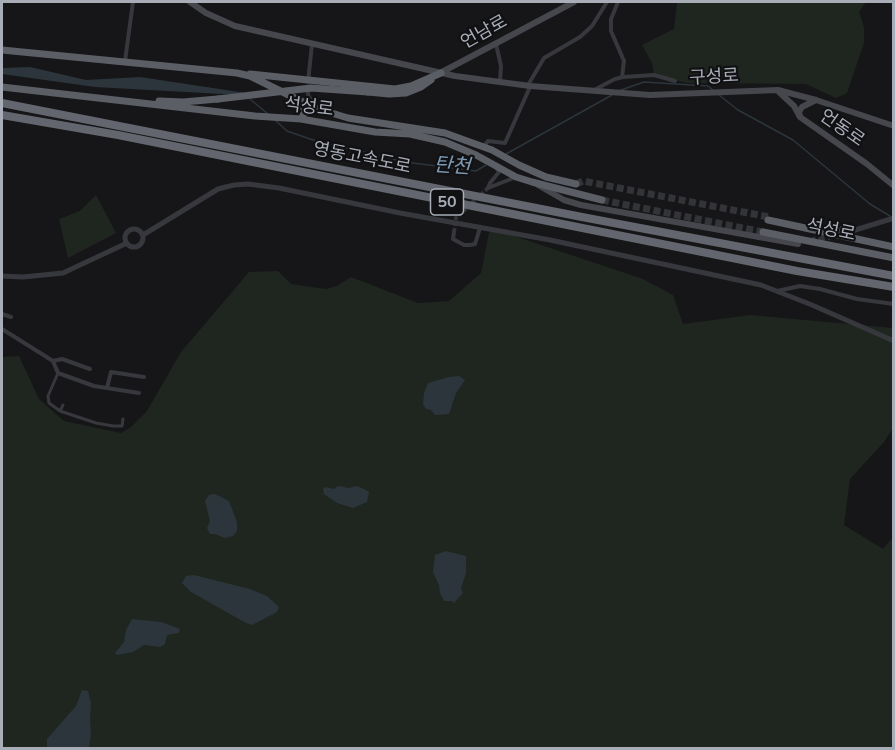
<!DOCTYPE html>
<html>
<head>
<meta charset="utf-8">
<style>
	body { margin:0 }
	#map { position:relative; width:895px; height:750px; overflow:hidden; background:#161618; font-family:Mulish,sans-serif }
	canvas { display:block }
	.frame { position:absolute; inset:0; border:3px solid #a8adb8; pointer-events:none }
</style>
</head>
<body>
<div id="map">
<canvas width="895" height="750"></canvas>
<div class="frame"></div>
</div>
<script>
const c = document.querySelector('canvas').getContext('2d');
c.lineJoin = 'round';
function fill(path, color) { c.fillStyle = color; c.fill(path, 'evenodd'); }
const poly = rows => new Path2D(rows.map(r => 'M' + r).join(''));
function stroke(path, color, width, dash) { c.strokeStyle = color; c.lineWidth = width; c.lineCap = dash ? 'butt' : 'round'; c.setLineDash(dash || []); c.stroke(path); }
function write(font, color, halo, rows, align = 'center') {
  c.font = font + ' Mulish,"Noto Sans KR",sans-serif'; c.lineWidth = 4.5; c.setLineDash([]); c.textBaseline = 'middle'; c.strokeStyle = halo; c.fillStyle = color; for (const [text, x, y, turn = 0] of rows) {
    c.save(); c.translate(x, y); c.rotate((+turn || 0) * Math.PI / 180); c.textAlign = isNaN(turn) ? turn : align; if (halo) c.strokeText(text, 0, 0); c.fillText(text, 0, 0); c.restore();
  }
}
fill(poly([
	[677,2,866,2,859,12,864,27,864,43,847,93,836,98,806,84,687,83,654,75,652,63,642,45,674,29],
	[96,195,116,233,68,258,59,219,80,211],
	[490,228,643,279,673,295,683,324,750,315,893,328,893,428,884,442,850,479,844,525,883,549,893,537,893,748,2,748,2,357,19,356,39,399,64,421,121,433,131,427,147,411,181,352,249,272,278,271,291,284,326,289,337,286,351,277,418,303,449,301,481,273]
]), '#1e261f');
fill(poly([
	[30,67,86,80,140,77,246,93,251,100,240,95,95,87,2,74,2,68],
	[459,376,465,380,456,393,449,414,435,415,431,410,426,409,423,404,424,393,428,383,449,377],
	[338,486,349,488,357,486,364,489,369,492,367,502,353,508,337,503,324,494,323,489,325,487,334,489],
	[215,494,229,501,237,522,237,531,233,536,225,538,215,534,210,534,207,528,210,521,205,501,209,495],
	[446,551,466,556,466,573,461,588,463,593,454,603,452,601,444,601,440,593,439,585,433,572,435,555],
	[194,575,250,589,267,596,279,607,277,612,252,625,246,623,191,592,182,583,186,576],
	[132,619,161,622,180,629,179,633,167,635,165,644,160,647,144,645,133,652,117,655,115,653,124,642,126,630],
	[82,690,88,691,91,703,90,719,91,734,89,748,47,748,47,739,76,706]
]), '#2c353c');
stroke(poly([
	[621,90,644,82,708,86,713,90],
	[719,95,738,110,793,140,870,204,890,216],
	[251,100,268,114],
	[274,119,287,131,313,140,405,162,476,171,486,165],
	[506,154,612,95]
]), '#2c353c', 1.5);
stroke(poly([
	[454,232,456,218,488,188]
]), '#333438', 4, [4, 2]);
stroke(poly([
	[810,241,836,235]
]), '#333438', 6, [6, 3]);
stroke(poly([
	[576,184,583,181,769,217],
	[602,200,763,232]
]), '#333438', 7, [7, 3.5]);
stroke(poly([
	[58,373,48,396,49,403,60,411,96,423,113,426,122,426,123,419],
	[60,411,63,405]
]), '#37383d', 3);
stroke(poly([
	[618,2,611,19,611,31,624,61,622,77],
	[496,44,501,66,500,81],
	[125,61,133,2],
	[308,82,312,44],
	[528,85,544,58,580,37,592,26,607,2],
	[308,89,308,95,315,107],
	[594,90,615,79,623,77,654,75,675,81],
	[484,146,488,141,505,143,530,87],
	[497,169,499,172,490,183,488,188,516,177],
	[454,232,453,239,464,245,470,245,475,244,480,228],
	[777,291,800,286,820,289,857,299,894,304],
	[2,314,11,317],
	[2,329,53,361,62,359,90,369],
	[53,361,58,373,94,386,139,393],
	[107,388,111,372,144,377]
]), '#37383d', 4);
stroke(poly([
	'125 238a9 9 0 1 1 18 0a9 9 0 1 1-18 0Z',
	[852,231,894,218],
	[143,235,218,189,234,185,248,184,279,188,400,213,550,240,761,285,812,305,894,341],
	[2,276,23,277,63,273,127,243]
]), '#37383d', 5);
stroke(poly([
	[190,2,206,13,235,26,455,76,530,86,650,95,778,90,816,100,894,126],
	[442,72,574,2],
	[778,91,794,106,800,117,867,164,894,186],
	[800,116,799,112,802,107,816,100],
	[538,185,564,200,581,205,798,244]
]), '#45474d', 6);
stroke(poly([
	[2,50,237,73,250,76,315,108,348,118,445,133,492,150,519,165,546,177,576,184],
	[250,74,395,89,411,86,441,73],
	[2,87,255,116,301,119,375,132,410,134,445,142,476,155,516,177,532,182,602,200],
	[368,92,389,94,406,93,421,87,431,80],
	[159,101,183,102,218,99],
	[297,102,306,110,301,119],
	[768,220,894,247],
	[831,229,852,231],
	[763,232,894,258]
]), '#5b5e65', 7);
stroke(poly([
	[2,103,582,217,894,276],
	[2,115,118,135,797,271,894,287]
]), '#63666e', 8);
stroke(poly([
	[218,99,311,88,368,92]
]), '#5b5e65', 7);
for (const [x, y, w] of [
	[447,202,33]
]) { const box = new Path2D(); box.roundRect(x - w / 2, y - 13, w, 26, 4.5); c.fillStyle = '#111113'; c.fill(box); stroke(box, '#a8adb8', 1.5); }
write('bold 16px', '#a8adb8', null, [
	["50",447,202]
]);
write('18px', '#a8adb8', '#111113', [
	["언남로",484,32,-29],
	["구성로",714,77,-3],
	["석성로",309,107,7],
	["언동로",842,128,35],
	["영동고속도로",362,158,11],
	["석성로",831,230,11]
]);
write('italic 20px', '#7f9bb3', '#111113', [
	["탄천",452,166,4]
]);
</script>
</body>
</html>
